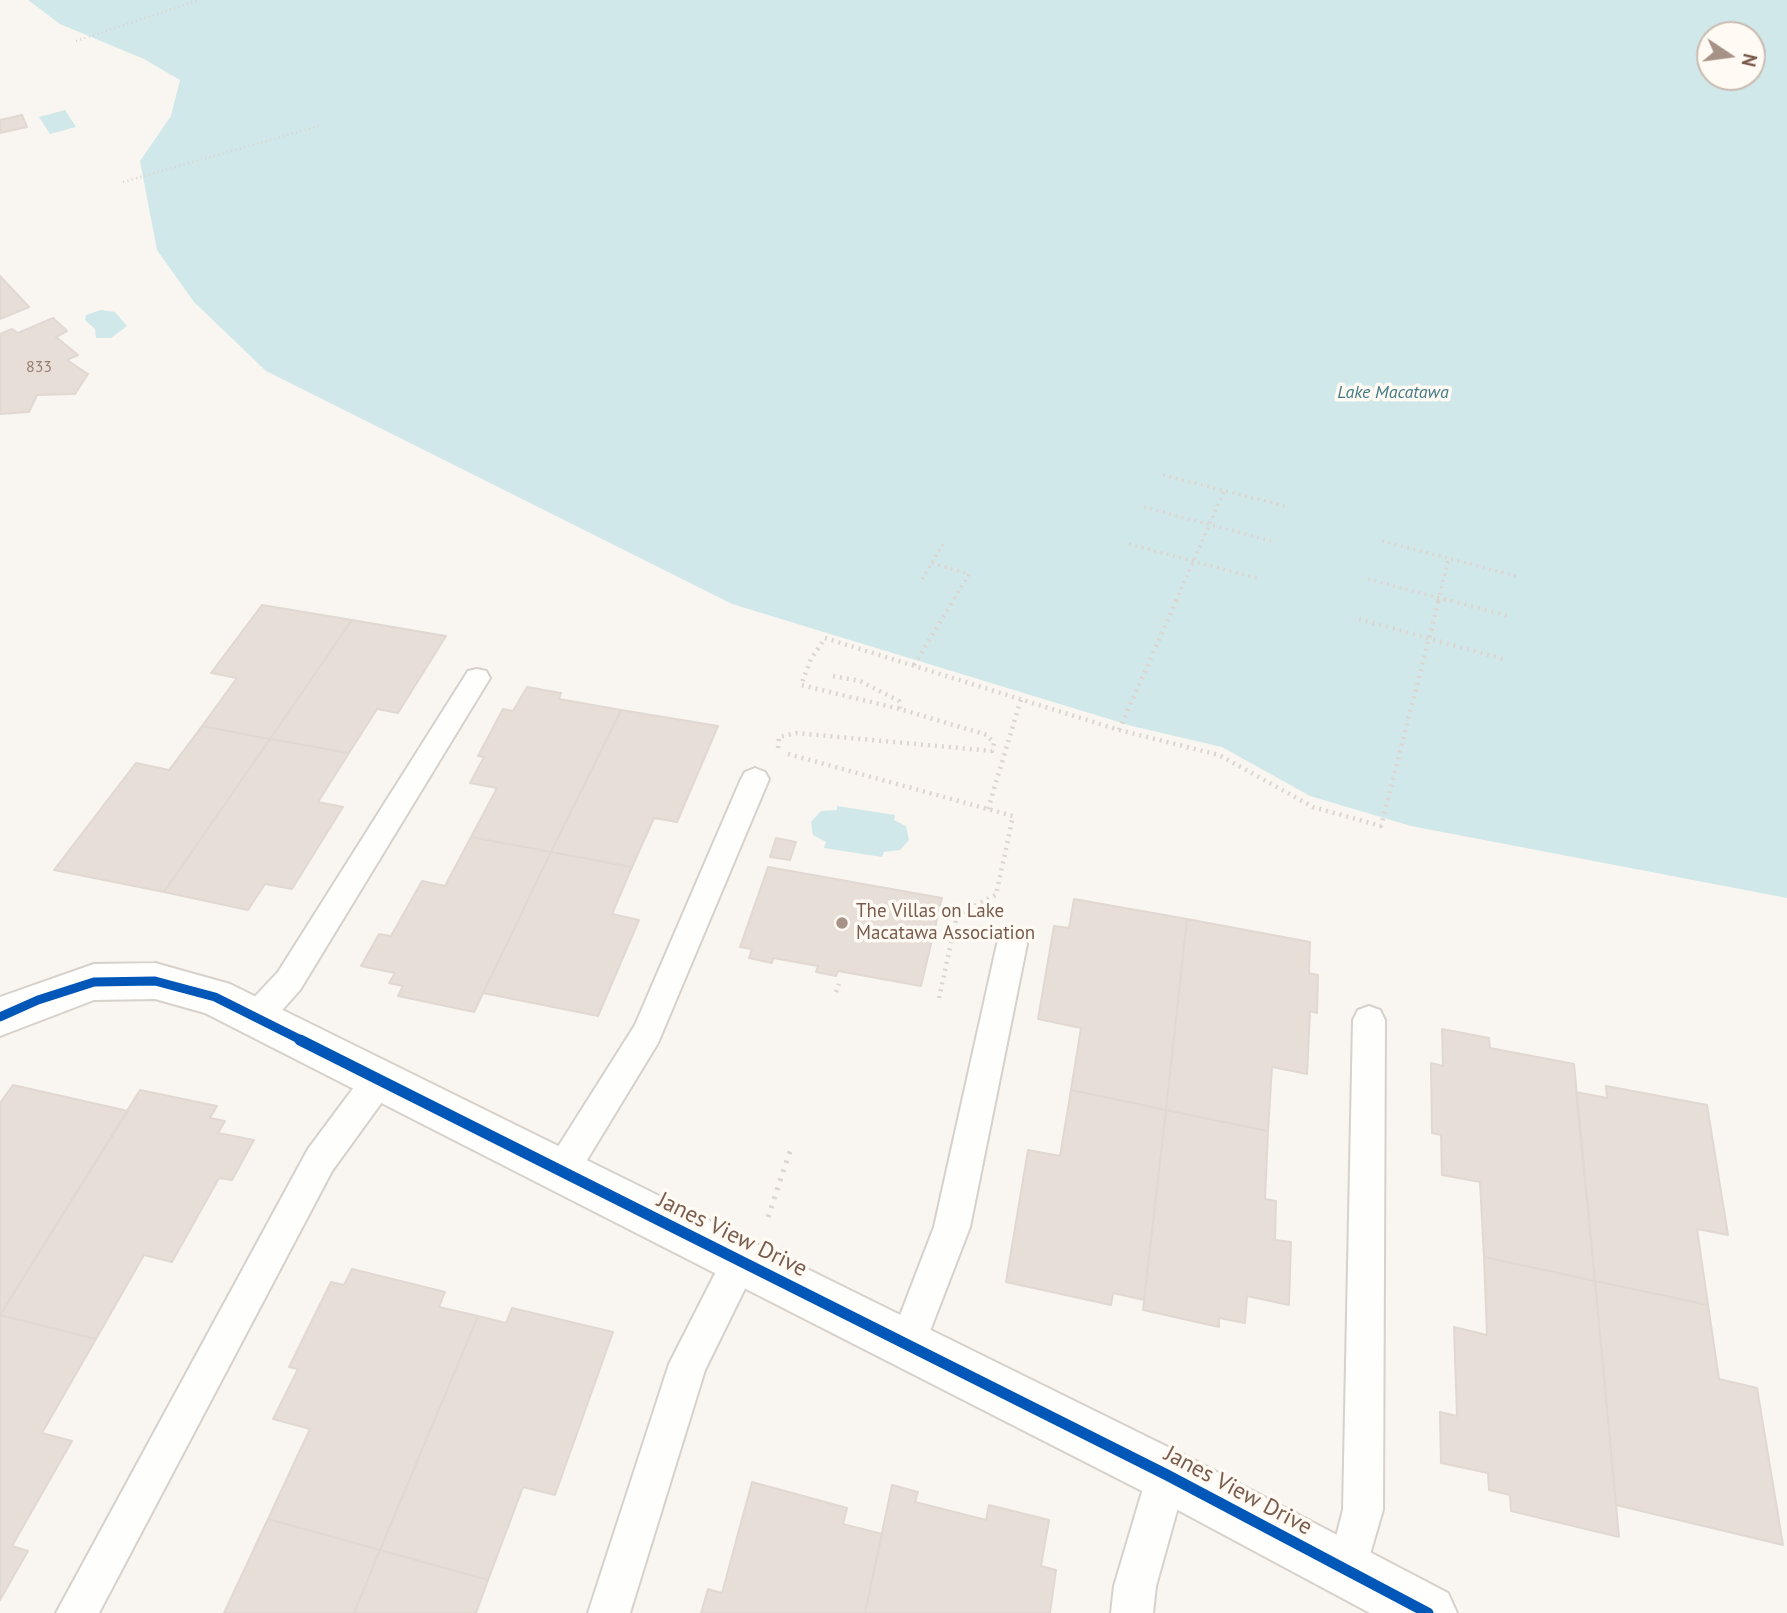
<!DOCTYPE html>
<html>
<head>
<meta charset="utf-8">
<style>
	body { margin:0 }
	#map { position:relative; width:1787px; height:1613px; overflow:hidden; background:#f9f5f0; font-family:"PT Sans",sans-serif }
	canvas { display:block }
	.north { position:absolute; left:1696px; top:21px; width:70px; height:70px; box-sizing:border-box; background:#fffaf3; border:2px solid #cabbb1; border-radius:50%; rotate:103deg; font-size:19px; font-weight:700; line-height:28px; text-align:center; color:#7a5c4d }
	.north::after { content:''; display:block; margin:auto; width:24px; height:32px; background:#a69286; clip-path:polygon(50% 0,100% 100%,50% 72%,0 100%) }
</style>
</head>
<body>
<div id="map">
<canvas width="1787" height="1613"></canvas>
<div class="north">N</div>
</div>
<script>
const c = document.querySelector('canvas').getContext('2d');
c.lineJoin = 'round';
function fill(path, color) { c.fillStyle = color; c.fill(path, 'evenodd'); }
const poly = rows => new Path2D(rows.map(r => 'M' + r).join(''));
function stroke(path, color, width, dash) { c.strokeStyle = color; c.lineWidth = width; c.lineCap = dash ? 'butt' : 'round'; c.setLineDash(dash || []); c.stroke(path); }
function write(font, color, halo, rows, align = 'center') {
  c.font = font + ' "PT Sans",sans-serif'; c.lineWidth = 7; c.setLineDash([]); c.textBaseline = 'middle'; c.strokeStyle = halo; c.fillStyle = color; for (const [text, x, y, turn = 0] of rows) {
    c.save(); c.translate(x, y); c.rotate((+turn || 0) * Math.PI / 180); c.textAlign = isNaN(turn) ? turn : align; if (halo) c.strokeText(text, 0, 0); c.fillText(text, 0, 0); c.restore();
  }
}
fill(poly([
	[28,0,1787,0,1787,898,1411,826,1310,796,1222,747,1132,726,732,604,266,371,194,302,157,250,140,161,171,116,180,80,144,59,60,24],
	[1710,35,1752,35,1752,77,1710,77],
	[65,110,76,127,50,134,39,117],
	[101,310,115,312,127,326,111,338,96,338,95,329,85,320,86,315],
	[837,806,895,815,894,820,906,826,909,840,900,850,884,852,882,857,824,848,826,842,813,835,811,822,821,811,837,810]
]), '#d0e8ea');
const building = poly([
	[22,115,27,127,0,133,0,120,22,115],
	[0,276,29,307,0,319,0,276],
	[53,318,67,331,56,337,78,355,67,360,88,374,75,394,37,395,29,412,0,414,0,334,12,329,18,333,53,318],
	[262,605,352,620,270,739,202,726,237,678,211,673,262,605],
	[352,620,446,636,398,713,377,709,349,753,270,739,352,620],
	[527,687,561,693,559,699,621,710,551,852,471,837,497,788,470,783,484,757,478,756,503,709,513,711,527,687],
	[621,710,718,726,677,822,654,818,632,867,551,852,621,710],
	[202,726,270,739,164,892,54,870,136,763,169,770,202,726],
	[270,739,349,753,318,802,343,807,292,889,265,884,248,910,164,892,270,739],
	[471,837,551,852,474,1012,398,996,403,986,389,983,395,973,361,966,379,934,391,936,422,881,445,886,471,837],
	[776,838,796,842,790,860,770,857,776,838],
	[551,852,632,867,612,914,639,920,598,1016,483,993,551,852],
	[768,867,942,898,921,986,838,971,836,976,816,972,818,966,773,958,772,963,749,958,752,949,740,947,768,867],
	[1074,899,1187,919,1166,1110,1071,1090,1081,1028,1038,1019,1054,926,1069,928,1074,899],
	[1187,919,1310,942,1309,973,1318,975,1317,1013,1310,1011,1307,1074,1272,1067,1268,1131,1166,1110,1187,919],
	[1442,1029,1489,1038,1490,1048,1574,1064,1595,1281,1484,1257,1480,1182,1442,1175,1441,1135,1432,1133,1431,1063,1443,1066,1442,1029],
	[13,1085,128,1111,0,1315,0,1103,13,1085],
	[1606,1086,1707,1105,1728,1235,1697,1229,1708,1305,1595,1281,1576,1092,1607,1098,1606,1086],
	[140,1090,217,1106,210,1118,225,1121,218,1133,254,1140,232,1180,219,1178,172,1262,144,1255,96,1339,0,1315,140,1090],
	[1071,1090,1166,1110,1144,1300,1113,1293,1111,1305,1006,1282,1028,1150,1060,1156,1071,1090],
	[1166,1110,1268,1131,1265,1199,1276,1201,1275,1240,1291,1242,1289,1305,1247,1296,1245,1323,1219,1318,1219,1327,1143,1310,1166,1110],
	[1484,1257,1595,1281,1619,1537,1511,1511,1510,1495,1489,1490,1488,1473,1441,1463,1440,1412,1457,1416,1454,1327,1487,1335,1484,1257],
	[352,1269,445,1292,439,1307,478,1316,380,1550,268,1519,310,1429,273,1419,298,1369,289,1367,331,1282,344,1285,352,1269],
	[1595,1281,1708,1305,1719,1379,1757,1388,1783,1545,1616,1505,1595,1281],
	[512,1308,613,1332,555,1495,523,1487,488,1580,380,1550,478,1316,506,1323,512,1308],
	[0,1315,96,1339,42,1433,72,1441,12,1546,28,1551,0,1600,0,1315],
	[752,1482,847,1508,843,1524,882,1534,865,1613,701,1613,708,1589,722,1593,752,1482],
	[892,1485,918,1492,915,1502,986,1520,989,1505,1049,1520,1041,1566,1056,1570,1050,1613,865,1613,892,1485],
	[268,1519,380,1550,354,1613,224,1613,268,1519],
	[380,1550,488,1580,476,1613,354,1613,380,1550]
]);
fill(building, '#e6ded7');
stroke(building, '#e2d8d2', 2);
const lane = poly([
	[477,669,486,671,490,678,300,990,267,1027,256,1031,245,1027,240,1017,245,1007,278,972,468,671,477,669],
	[755,768,765,772,769,779,658,1043,573,1183,561,1188,549,1183,544,1172,549,1161,635,1025,741,779,745,772,755,768],
	[1012,931,1023,935,1027,944,970,1227,920,1357,907,1362,894,1357,889,1344,934,1227,997,944,1001,935,1012,931],
	[1369,1006,1380,1010,1385,1020,1383,1510,1361,1585,1347,1591,1333,1585,1327,1571,1343,1510,1353,1020,1358,1010,1369,1006],
	[378,1066,390,1071,394,1081,390,1091,332,1171,99,1613,56,1613,308,1149,366,1071,378,1066],
	[741,1242,754,1248,759,1260,705,1370,630,1613,588,1613,669,1364,728,1248,741,1242],
	[1167,1455,1181,1461,1187,1475,1156,1586,1153,1613,1111,1613,1114,1586,1147,1475,1153,1461,1167,1455]
]);
const street = poly([
	[155,963,230,984,1186,1456,1448,1593,1457,1613,1370,1613,1148,1494,205,1013,155,999,94,1000,0,1036,0,997,94,964,155,963]
]);
stroke(lane, '#d7d1cb', 4);
stroke(street, '#d7d1cb', 4);
stroke(poly([
	[76,41,199,0],
	[123,182,322,125]
]), '#dcd5d0', 2.5, [1, 3.5]);
stroke(poly([
	[1163,475,1288,507],
	[1144,507,1271,541],
	[1382,541,1520,577],
	[1129,544,1260,579],
	[932,563,969,574,953,601],
	[922,579,945,541],
	[1368,579,1450,601],
	[1176,601,1224,491],
	[1438,601,1449,558]
]), '#dcd5d0', 3.5, [2, 4.5]);
stroke(poly([
	[1444,599,1508,616],
	[1359,619,1503,659],
	[914,665,954,599],
	[833,676,860,681,899,701,900,709],
	[1119,730,1177,599],
	[778,748,779,737,796,733,992,751,994,743,987,735,900,709,801,685,811,659,825,638,1119,730,1219,755,1313,807,1381,826,1439,599],
	[788,754,1013,816,996,895,957,915,938,1003],
	[988,809,1021,699],
	[836,992,839,984]
]), '#dcd5d0', 4.5, [2, 5]);
stroke(poly([
	[768,1217,790,1151]
]), '#dcd5d0', 5, [2.5, 7]);
fill(lane, '#fefefd');
fill(street, '#fefefd');
stroke(poly([
	[0,1017,38,1000,94,982,155,981,215,997,303,1041]
]), '#0057b8', 9);
stroke(poly([
	[300,1040,1167,1475,1428,1613]
]), '#0057b8', 11);
for (const [x, y, r, color] of [
	[842,923,7,"#a69286"]
]) { const dot = new Path2D(); dot.arc(x, y, r, 0, 2 * Math.PI); c.fillStyle = color; c.fill(dot); stroke(dot, '#fffaf3', 2.5); }
write('16px', '#977e72', null, [
	["833",39,367]
]);
write('italic 18px', '#437c86', '#fffaf3', [
	["Lake Macatawa",1393,393]
]);
write('19px', '#7a5c4d', '#fffaf3', [
	["The Villas on Lake",856,912],
	["Macatawa Association",856,934]
], 'left');
write('23px', '#7a5c4d', '#fffaf3', [
	["Janes View Drive",732,1235,26],
	["Janes View Drive",1238,1491,28]
]);
</script>
</body>
</html>
